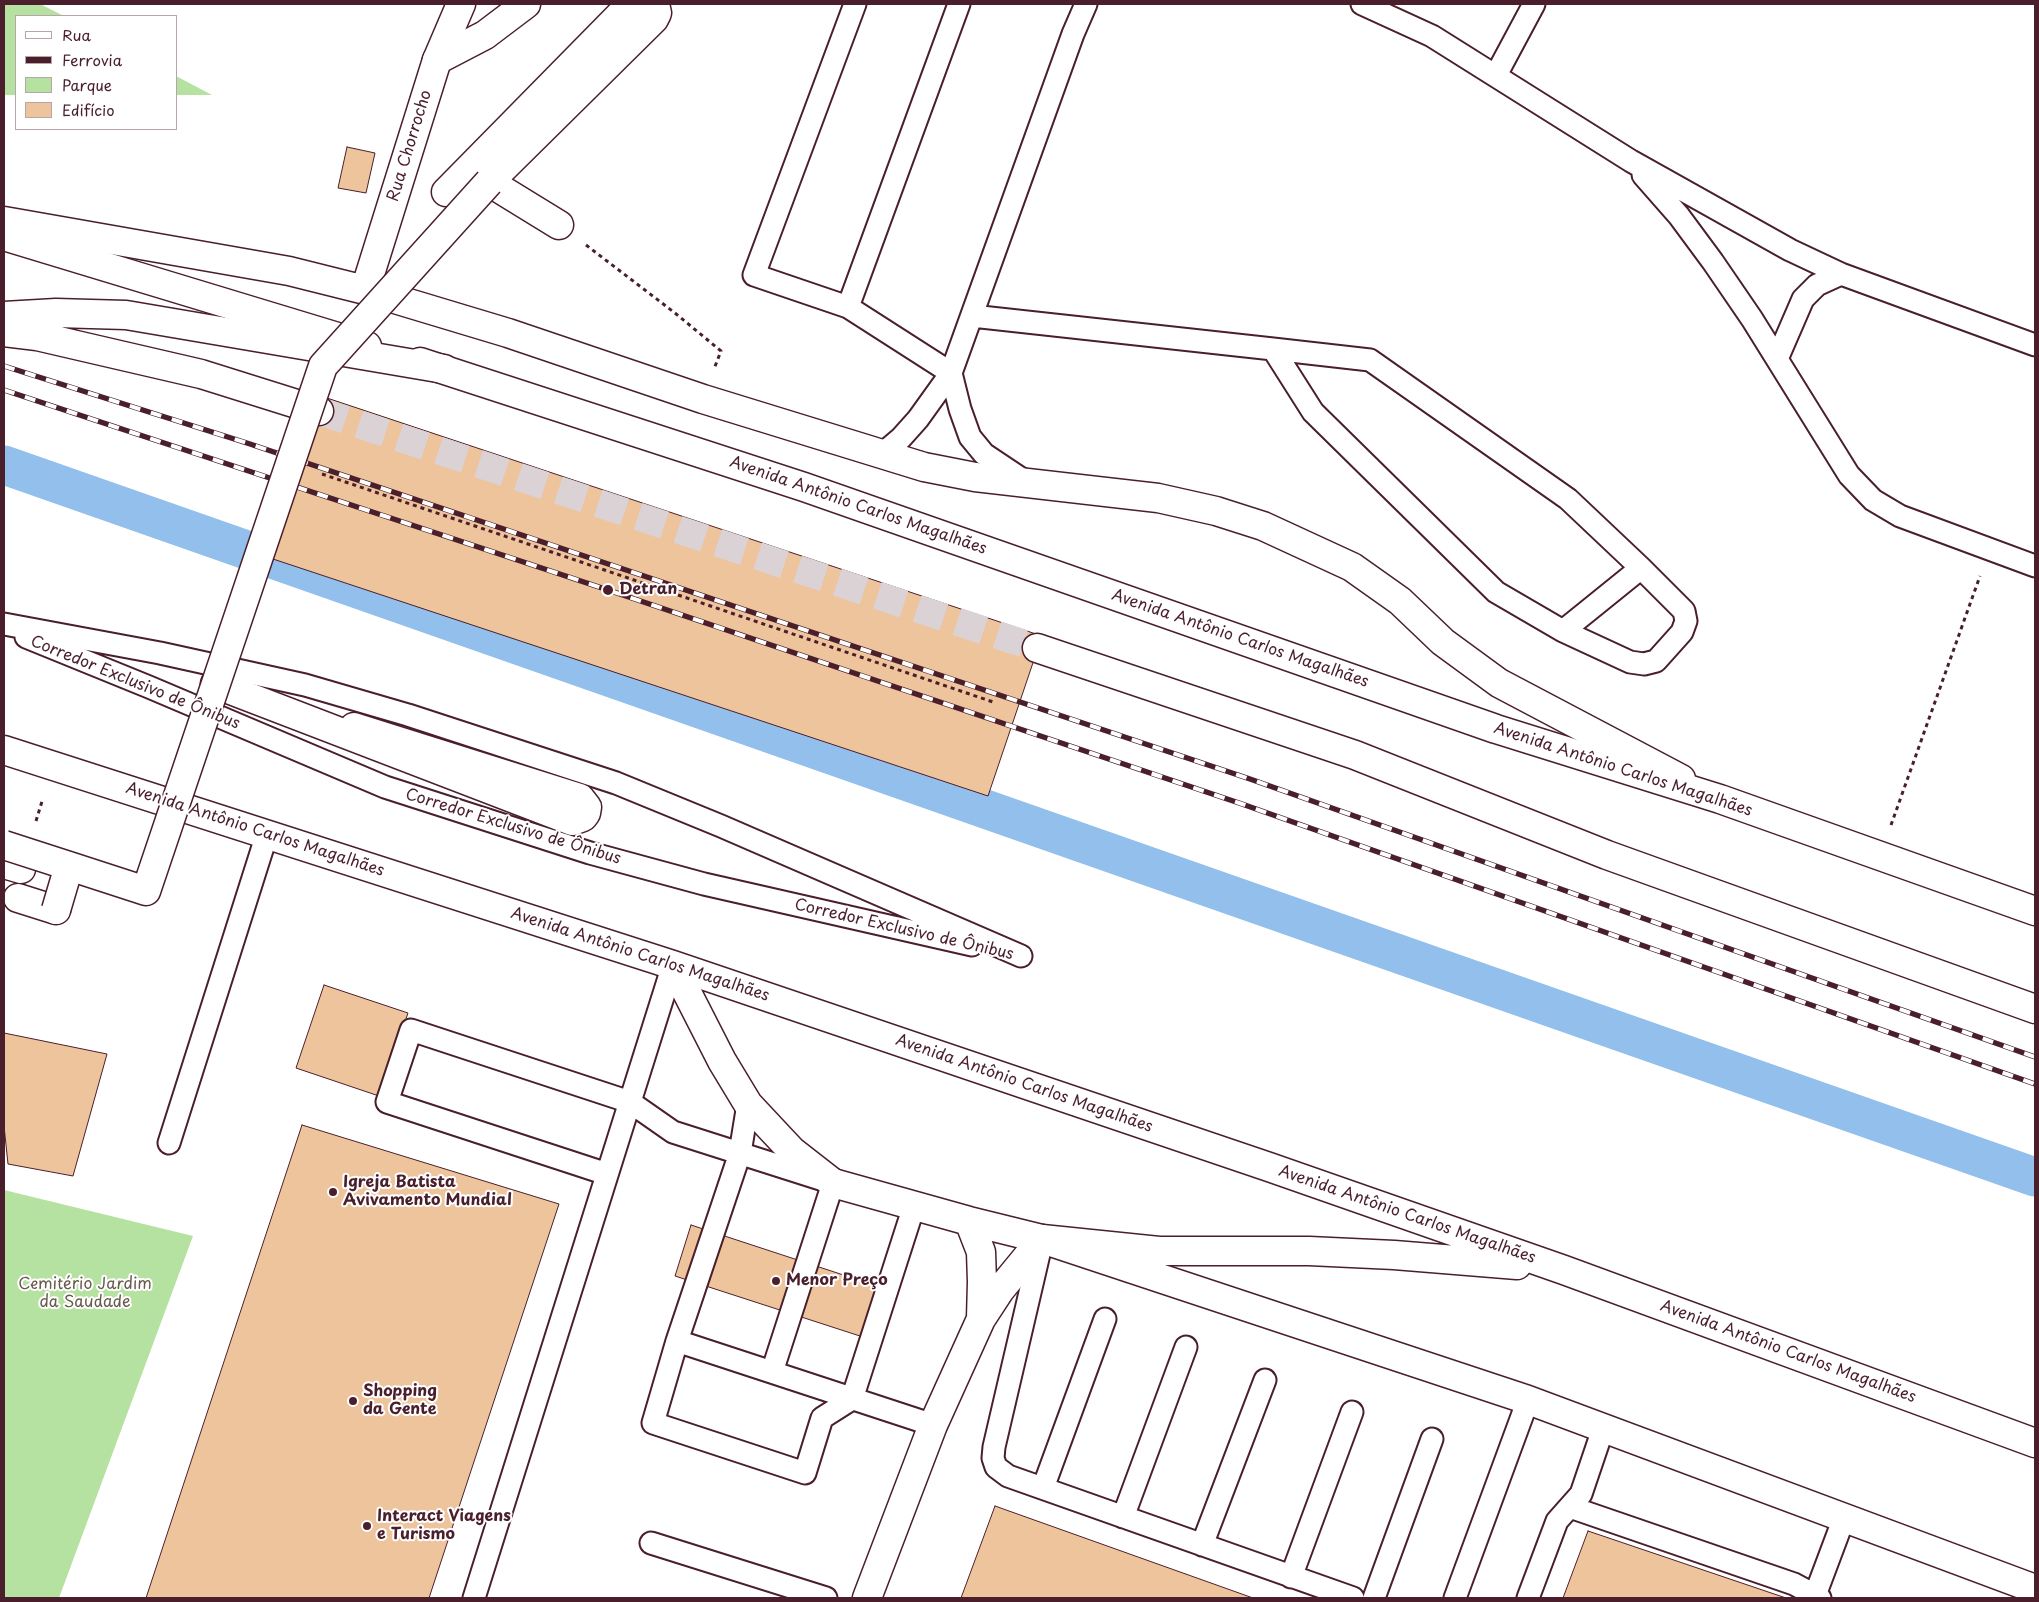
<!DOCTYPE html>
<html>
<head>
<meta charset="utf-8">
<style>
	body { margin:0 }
	#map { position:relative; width:2039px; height:1602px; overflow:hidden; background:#fff; font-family:"Playpen Sans",sans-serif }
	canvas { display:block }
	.frame { position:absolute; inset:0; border:5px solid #4a1f2b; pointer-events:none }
	.legend { position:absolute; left:15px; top:15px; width:162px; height:115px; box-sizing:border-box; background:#fff; border:1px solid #b7a5aa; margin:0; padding:6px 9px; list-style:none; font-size:15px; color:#4a1f2b }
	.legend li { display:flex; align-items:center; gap:10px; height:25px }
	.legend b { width:25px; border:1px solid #b7a5aa }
</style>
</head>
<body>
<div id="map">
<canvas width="2039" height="1602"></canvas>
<div class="frame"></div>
<ul class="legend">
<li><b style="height:6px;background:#fff"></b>Rua</li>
<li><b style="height:6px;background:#4a1f2b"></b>Ferrovia</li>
<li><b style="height:14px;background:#b5e2a1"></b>Parque</li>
<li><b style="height:14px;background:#eec49d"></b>Edifício</li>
</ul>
</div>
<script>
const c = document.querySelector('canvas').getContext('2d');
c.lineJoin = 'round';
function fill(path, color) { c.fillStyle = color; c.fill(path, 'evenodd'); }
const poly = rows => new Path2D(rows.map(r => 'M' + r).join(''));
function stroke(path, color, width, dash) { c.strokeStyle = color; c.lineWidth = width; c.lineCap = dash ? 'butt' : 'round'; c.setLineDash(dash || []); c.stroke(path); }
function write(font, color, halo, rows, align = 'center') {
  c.font = font + ' "Playpen Sans",sans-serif'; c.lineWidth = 4; c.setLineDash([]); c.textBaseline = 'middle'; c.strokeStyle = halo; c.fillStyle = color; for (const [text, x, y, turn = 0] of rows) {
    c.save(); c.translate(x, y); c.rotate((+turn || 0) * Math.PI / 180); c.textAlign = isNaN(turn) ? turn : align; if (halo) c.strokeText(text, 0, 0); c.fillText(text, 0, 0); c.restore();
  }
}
fill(poly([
	[4,4,40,4,64,16,16,16,16,95,4,95],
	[176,76,212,95,176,95],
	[4,1190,193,1236,59,1598,4,1598]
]), '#b5e2a1');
stroke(poly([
	[4,465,2035,1177]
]), '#92bfeb', 39);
const building = poly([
	[347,147,375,153,366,193,338,188,347,147],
	[324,397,1042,636,988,796,270,558,324,397],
	[324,985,408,1013,379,1096,296,1068,324,985],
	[4,1033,107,1054,73,1176,8,1164,4,1126,4,1033],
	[302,1125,559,1204,429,1598,146,1598,302,1125],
	[691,1225,877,1286,863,1337,675,1276,691,1225],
	[995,1506,1253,1598,961,1598,995,1506],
	[1588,1531,1786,1598,1563,1598,1588,1531]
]);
fill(building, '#eec49d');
stroke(building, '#4a1f2b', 1);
stroke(poly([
	[319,411,1037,648]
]), '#dbd2d5', 28, [28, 14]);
const lane = poly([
	[855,4,754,275,848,307,951,373,960,409,970,437,984,454,1026,482],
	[1362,4,1432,36,1631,161,1790,250,1841,274,2035,345],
	[1496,75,1534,4],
	[1643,175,1679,216,1713,262,1752,319,1849,475,1873,500,1900,516,2035,566],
	[848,307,959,4],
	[972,316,1273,349,1370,360,1568,499,1641,568,1563,631,1496,592,1313,412,1273,349],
	[1777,359,1803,299,1817,285,1841,274],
	[881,455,901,438,918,419,951,373,1073,34,1086,4],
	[4,624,160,653,305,685,408,715,616,783,721,826,1021,956],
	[1563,631,1630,662,1644,664,1656,661,1682,632,1686,621,1684,611,1641,568],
	[26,637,149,687,385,787,590,853,704,884,972,945],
	[748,1104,740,1153,677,1341,933,1425],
	[169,1143,267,834],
	[607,1174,387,1102,411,1030,630,1102,673,1132,833,1183,772,1372],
	[1042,1241,994,1447,993,1458,996,1467,1008,1476,1353,1598],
	[677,1341,653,1423,805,1473,822,1418,852,1399,914,1206],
	[1043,1488,1105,1319],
	[1570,1507,1794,1584,1820,1598],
	[1123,1517,1186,1347],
	[651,1543,826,1598],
	[1202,1545,1265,1380],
	[1291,1577,1352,1412],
	[474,1598,673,965],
	[1374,1598,1432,1439],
	[1455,1598,1528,1400],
	[1528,1598,1557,1521,1581,1494,1603,1429],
	[1814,1598,1844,1518]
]);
const street = poly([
	[437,60,485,35,526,4],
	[446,192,631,4],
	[559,225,489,182,654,19,657,13,655,4],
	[215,684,572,821,583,817,586,813,587,807,580,798,354,727],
	[4,864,21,869],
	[18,898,56,910]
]);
const secondary = poly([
	[4,221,289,271,365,290,508,333,703,399,924,467,975,477,1158,498,1216,511,1263,526,1352,567,1400,601,1443,642,1499,683,1681,779],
	[365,290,437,60,461,4],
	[833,1183,969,1221,1042,1239,1528,1400,2035,1589],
	[969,1221,981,1252,982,1282,981,1318],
	[867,1598,933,1425,981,1319,1000,1290,1042,1239]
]);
const primary = poly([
	[4,236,367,346],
	[420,362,804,487,1496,729,1720,799,2035,911]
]);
const highway = poly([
	[4,316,56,313,126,315,444,369],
	[4,332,37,336,201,374,319,411],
	[1037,648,1355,755,1607,855,2035,1009],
	[4,750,673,965,1269,1167,1564,1270,2035,1443],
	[673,965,722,1061,748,1104,792,1151,833,1183],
	[1042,1239,1159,1251,1309,1251,1394,1255,1517,1265]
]);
stroke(lane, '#4a1f2b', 25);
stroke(street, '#4a1f2b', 31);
stroke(secondary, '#4a1f2b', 31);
stroke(primary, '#4a1f2b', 31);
stroke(highway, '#4a1f2b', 31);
stroke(poly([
	[586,245,675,313,721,351,714,369],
	[322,474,996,703],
	[36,821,43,798],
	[1891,825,1980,576]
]), '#4a1f2b', 3, [4, 4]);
stroke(lane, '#fff', 21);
stroke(street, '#fff', 28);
stroke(secondary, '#fff', 28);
stroke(primary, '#fff', 28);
stroke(highway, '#fff', 28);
const rail = poly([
	[4,366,250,444,1250,779,2035,1057],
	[4,390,608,590,1242,804,2035,1084]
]);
stroke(rail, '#4a1f2b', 5.5);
stroke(rail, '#fff', 4, [11]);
const streetBridge = poly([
	[4,845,69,866],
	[56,910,69,866,146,891,323,366,489,182]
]);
stroke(streetBridge, '#4a1f2b', 31, []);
stroke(streetBridge, '#fff', 28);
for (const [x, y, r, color] of [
	[608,590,6,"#4a1f2b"],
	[333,1192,5,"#4a1f2b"],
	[776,1281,5,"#4a1f2b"],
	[353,1401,5,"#4a1f2b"],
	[367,1526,5,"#4a1f2b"]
]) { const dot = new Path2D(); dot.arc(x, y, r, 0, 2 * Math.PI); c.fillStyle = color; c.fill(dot); stroke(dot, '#fff', 2); }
write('16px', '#4a1f2b', '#fff', [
	["Rua Chorrocho",410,146,-73],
	["Avenida Antônio Carlos Magalhães",858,506,19],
	["Avenida Antônio Carlos Magalhães",1240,639,19],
	["Corredor Exclusivo de Ônibus",135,683,22],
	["Avenida Antônio Carlos Magalhães",1623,770,18],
	["Corredor Exclusivo de Ônibus",513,827,17],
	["Avenida Antônio Carlos Magalhães",255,830,18],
	["Corredor Exclusivo de Ônibus",904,930,13],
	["Avenida Antônio Carlos Magalhães",640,955,18],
	["Avenida Antônio Carlos Magalhães",1024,1084,19],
	["Avenida Antônio Carlos Magalhães",1407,1215,19],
	["Avenida Antônio Carlos Magalhães",1788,1352,20]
]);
write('bold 16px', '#4a1f2b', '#fff', [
	["Detran",619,590],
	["Igreja Batista",343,1183],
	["Avivamento Mundial",343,1201],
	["Menor Preço",786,1281],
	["Shopping",363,1392],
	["da Gente",363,1410],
	["Interact Viagens",377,1517],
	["e Turismo",377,1535]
], 'left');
write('16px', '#6a5a4e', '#fff', [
	["Cemitério Jardim",85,1285],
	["da Saudade",85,1303]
]);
</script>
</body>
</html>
